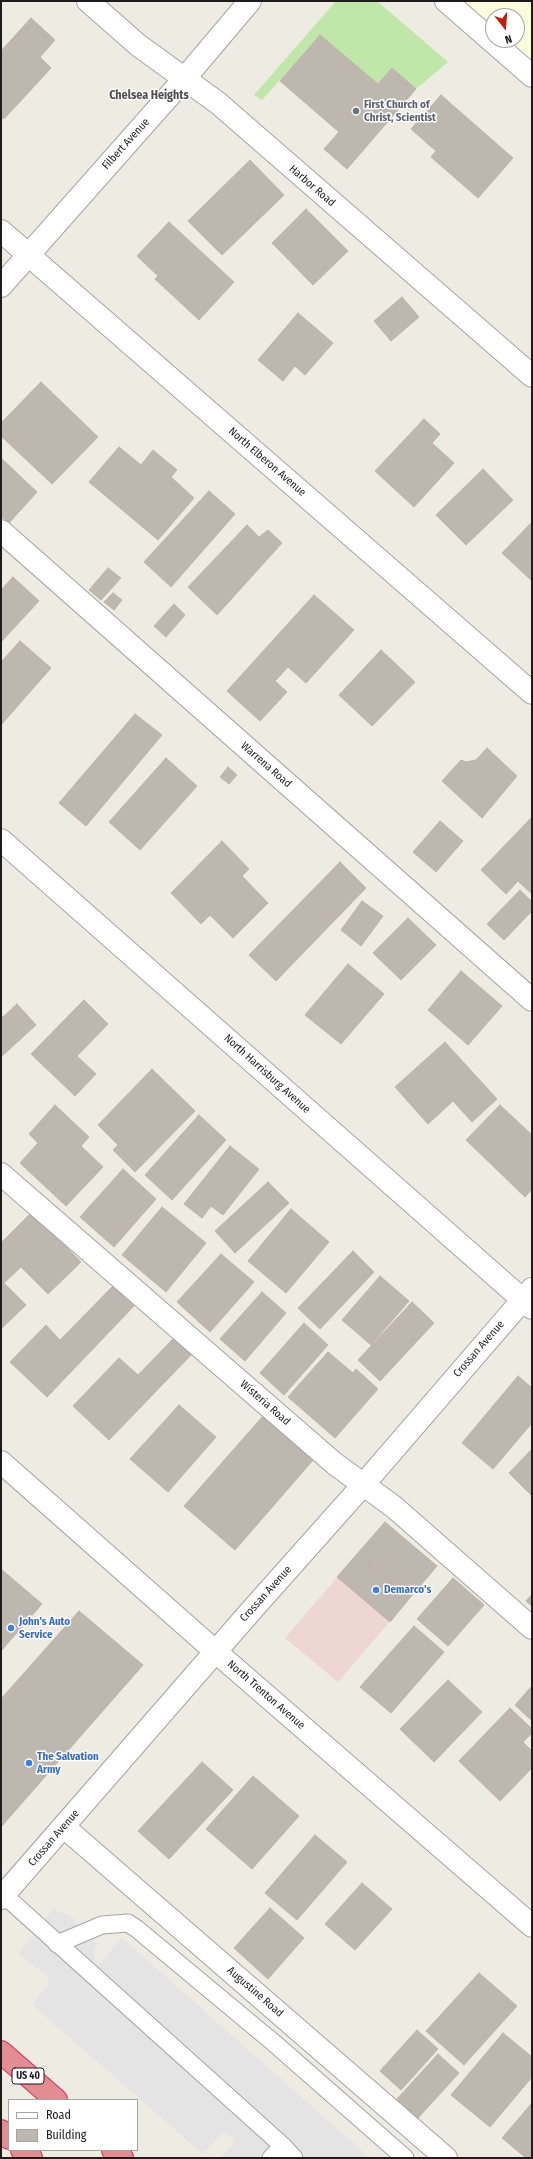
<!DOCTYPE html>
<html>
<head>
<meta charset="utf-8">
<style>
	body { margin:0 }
	#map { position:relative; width:533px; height:2159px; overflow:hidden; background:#edebe2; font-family:"Fira Sans Condensed",sans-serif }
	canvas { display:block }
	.frame { position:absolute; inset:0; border:2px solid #1c1c1c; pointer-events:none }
	.legend { position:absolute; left:8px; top:2099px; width:130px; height:52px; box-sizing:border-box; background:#fff; border:1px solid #a4a4a4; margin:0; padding:5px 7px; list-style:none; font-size:12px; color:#1c1c1c }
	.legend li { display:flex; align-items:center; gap:8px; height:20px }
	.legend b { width:20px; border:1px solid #a4a4a4 }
	.north { position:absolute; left:485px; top:8px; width:40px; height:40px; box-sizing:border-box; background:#fff; border:1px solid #a4a4a4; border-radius:50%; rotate:163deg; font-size:11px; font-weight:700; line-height:16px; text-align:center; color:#1c1c1c }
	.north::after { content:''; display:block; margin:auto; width:14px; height:18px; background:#bf1f09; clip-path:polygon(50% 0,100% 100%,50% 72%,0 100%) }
</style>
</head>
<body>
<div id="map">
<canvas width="533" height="2159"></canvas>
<div class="frame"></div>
<ul class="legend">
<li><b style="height:5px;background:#fff"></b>Road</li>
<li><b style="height:11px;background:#bdb7af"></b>Building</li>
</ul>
<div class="north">N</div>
</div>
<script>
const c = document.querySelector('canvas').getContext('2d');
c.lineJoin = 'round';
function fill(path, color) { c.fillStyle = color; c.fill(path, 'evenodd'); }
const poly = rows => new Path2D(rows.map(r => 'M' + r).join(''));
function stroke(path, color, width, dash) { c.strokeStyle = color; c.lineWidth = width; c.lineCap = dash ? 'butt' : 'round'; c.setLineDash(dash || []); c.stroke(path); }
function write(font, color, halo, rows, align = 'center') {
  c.font = font + ' "Fira Sans Condensed",sans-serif'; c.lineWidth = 3; c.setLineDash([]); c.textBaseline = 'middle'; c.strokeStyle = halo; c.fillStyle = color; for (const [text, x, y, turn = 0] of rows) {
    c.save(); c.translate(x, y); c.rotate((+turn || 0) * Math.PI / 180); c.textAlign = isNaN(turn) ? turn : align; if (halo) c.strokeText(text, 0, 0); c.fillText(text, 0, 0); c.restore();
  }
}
fill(poly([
	[385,1522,437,1566,338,1682,285,1638]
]), '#eed6d2');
fill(poly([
	[446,1,532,1,532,76],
	[493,16,517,16,517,40,493,40]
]), '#f9fddb');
fill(poly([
	[336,1,377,1,448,62,416,89,392,69,378,84,320,35,262,100,254,95]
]), '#c0e6aa');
fill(poly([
	[53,1909,70,1916,97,1944,94,1951,94,1961,98,1965,122,1938,370,2158,220,2158,233,2144,233,2139,224,2131,203,2154,32,2005,49,1984,46,1975,18,1954]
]), '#e4e4e4');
const building = poly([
	[31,18,55,40,40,57,51,68,4,119,1,117,1,51,31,18],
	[320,35,378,84,392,68,416,89,347,169,324,149,339,132,280,81,320,35],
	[441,95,513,158,478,198,431,157,436,151,411,129,441,95],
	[250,160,284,195,222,255,188,221,250,160],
	[306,209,348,251,313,285,272,243,306,209],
	[169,222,234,282,199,320,155,279,158,276,137,256,169,222],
	[402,297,419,317,391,341,374,321,402,297],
	[298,313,333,343,305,375,295,366,283,381,258,360,298,313],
	[41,382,98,437,52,484,1,436,1,423,41,382],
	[424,419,440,434,432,443,454,463,414,507,375,471,424,419],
	[119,447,141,465,153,450,177,470,171,477,194,498,158,540,89,482,119,447],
	[1,458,37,492,9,523,1,516,1,458],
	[483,469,513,500,466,545,436,515,483,469],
	[209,491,235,514,171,587,144,562,209,491],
	[532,522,532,581,502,553,532,522],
	[247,525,259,537,268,530,282,543,217,615,188,587,247,525],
	[108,568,121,578,101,600,89,590,108,568],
	[13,577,39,601,1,642,1,590,13,577],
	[113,593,122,600,114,610,104,602,113,593],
	[314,595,354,630,306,683,288,667,275,681,287,692,260,721,227,691,314,595],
	[174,604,185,615,166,637,154,626,174,604],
	[20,641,51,668,1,725,1,662,20,641],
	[381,650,415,682,372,726,339,695,381,650],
	[135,714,162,735,86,826,59,803,135,714],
	[487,748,517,776,482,818,442,781,461,760,466,762,476,760,487,748],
	[166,758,197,786,140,850,109,822,166,758],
	[228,767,237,775,229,784,220,777,228,767],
	[532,817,532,894,518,881,506,894,481,870,532,817],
	[440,821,463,841,436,872,413,852,440,821],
	[222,841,249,869,242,876,268,903,233,938,210,915,201,924,171,893,222,841],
	[340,862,366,888,276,981,249,955,340,862],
	[520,890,532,902,532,911,504,940,487,924,520,890],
	[362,901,383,916,361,946,341,930,362,901],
	[408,918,436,945,401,980,373,953,408,918],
	[348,964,384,994,341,1044,305,1015,348,964],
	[461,971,502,1006,468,1045,428,1010,461,971],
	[84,1000,108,1024,77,1056,96,1074,75,1096,31,1054,84,1000],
	[17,1004,36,1025,1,1057,1,1015,3,1017,17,1004],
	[445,1042,497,1099,472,1122,453,1101,428,1124,395,1087,445,1042],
	[152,1069,195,1111,135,1172,113,1150,118,1145,98,1125,152,1069],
	[55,1105,89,1137,81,1146,103,1167,66,1206,20,1163,38,1143,29,1134,55,1105],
	[500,1105,532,1135,532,1189,525,1197,466,1140,500,1105],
	[199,1115,226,1140,172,1200,145,1175,199,1115],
	[230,1146,259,1169,223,1215,211,1206,202,1218,184,1204,230,1146],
	[123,1169,156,1199,114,1247,80,1217,123,1169],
	[268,1182,289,1203,235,1253,215,1231,268,1182],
	[162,1207,206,1243,166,1292,122,1255,162,1207],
	[291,1209,329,1242,286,1293,248,1261,291,1209],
	[32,1212,81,1262,48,1294,21,1267,4,1283,26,1305,1,1329,1,1243,32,1212],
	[353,1251,374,1272,320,1329,298,1308,353,1251],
	[221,1254,254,1282,210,1332,177,1302,221,1254],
	[380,1276,409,1301,371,1345,342,1320,380,1276],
	[113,1286,134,1306,47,1397,10,1362,46,1325,60,1340,113,1286],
	[262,1292,286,1313,245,1361,220,1339,262,1292],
	[412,1302,434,1323,380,1381,358,1360,412,1302],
	[304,1323,328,1345,284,1395,260,1373,304,1323],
	[175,1337,192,1354,109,1440,73,1406,119,1358,138,1375,175,1337],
	[328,1352,353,1373,356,1369,378,1389,335,1438,288,1397,328,1352],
	[518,1376,532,1388,532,1423,493,1469,462,1443,518,1376],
	[179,1405,216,1437,168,1492,130,1459,179,1405],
	[263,1416,314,1459,235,1550,184,1506,263,1416],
	[532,1449,532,1496,509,1473,532,1449],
	[385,1522,437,1566,409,1599,357,1554,385,1522],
	[357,1554,409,1599,390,1622,337,1577,357,1554],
	[1,1569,42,1604,1,1651,1,1569],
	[453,1578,484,1605,448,1646,417,1619,453,1578],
	[532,1594,532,1606,526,1601,532,1594],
	[79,1611,143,1665,1,1827,1,1699,79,1611],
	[414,1626,444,1652,391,1713,360,1687,414,1626],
	[448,1680,482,1712,434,1762,400,1729,448,1680],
	[532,1686,532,1721,515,1705,532,1686],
	[510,1708,532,1729,532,1733,523,1742,532,1751,532,1768,500,1801,459,1761,510,1708],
	[202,1762,233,1790,169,1859,138,1831,202,1762],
	[253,1776,299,1816,252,1869,206,1829,253,1776],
	[315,1835,347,1862,297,1920,265,1893,315,1835],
	[362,1883,392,1909,355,1950,325,1924,362,1883],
	[270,1908,304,1938,268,1979,234,1948,270,1908],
	[479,1973,517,2006,464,2065,426,2031,479,1973],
	[417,2030,438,2049,401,2090,380,2071,417,2030],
	[503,2033,532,2057,532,2077,490,2127,451,2095,503,2033],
	[438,2054,459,2073,418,2118,397,2099,438,2054],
	[532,2103,532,2158,526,2158,502,2138,532,2103]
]);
fill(building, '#bdb7af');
stroke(building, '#beb3a5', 1);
const lane = poly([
	[4,1895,283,2146,294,2158],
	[57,1944,102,1925,128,1923,137,1929,274,2043,405,2158],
	[271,2158,283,2146]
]);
const street = poly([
	[88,1,138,45,218,103,532,376],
	[446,1,532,76],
	[1,231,532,693],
	[1,286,185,78,250,1],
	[1,531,532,1000],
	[1,840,532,1308],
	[1,1174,335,1464,394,1507,532,1628],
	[1,1462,216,1652,532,1926],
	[64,1827,446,2158],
	[1,1898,250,1612,363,1485,532,1289]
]);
const highway = poly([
	[1,2052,56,2100],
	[1,2131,9,2138],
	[22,2150,31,2158],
	[113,2150,122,2158]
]);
stroke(lane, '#a3a3a3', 19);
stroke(street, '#a3a3a3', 24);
stroke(highway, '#cf2b50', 24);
stroke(lane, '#fff', 17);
stroke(street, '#fff', 22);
stroke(highway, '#e28d92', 22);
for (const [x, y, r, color] of [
	[356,111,4,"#6b7280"],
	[376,1590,4,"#3f7fe0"],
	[11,1628,4,"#3f7fe0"],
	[29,1763,4,"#3f7fe0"]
]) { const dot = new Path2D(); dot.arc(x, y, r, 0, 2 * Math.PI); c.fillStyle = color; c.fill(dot); stroke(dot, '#fff', 1.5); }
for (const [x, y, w] of [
	[28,2076,32]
]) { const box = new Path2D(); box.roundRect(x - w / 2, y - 8, w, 16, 3); c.fillStyle = '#fff'; c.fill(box); stroke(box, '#1c1c1c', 1); }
write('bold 10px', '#1c1c1c', null, [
	["US 40",28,2076]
]);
write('bold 11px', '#5b616d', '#fff', [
	["First Church of",364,105],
	["Christ, Scientist",364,118]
], 'left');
write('11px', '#1c1c1c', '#fff', [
	["Filbert Avenue",126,144,-48],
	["Harbor Road",312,186,41],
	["North Elberon Avenue",267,462,41],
	["Warrena Road",266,765,41],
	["North Harrisburg Avenue",267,1074,42],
	["Crossan Avenue",479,1349,-49],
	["Wisteria Road",265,1403,41],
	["Crossan Avenue",266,1594,-48],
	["North Trenton Avenue",266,1695,41],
	["Crossan Avenue",54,1838,-49],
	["Augustine Road",255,1992,41]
]);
write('bold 11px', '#366cbe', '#fff', [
	["Demarco's",384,1590],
	["John's Auto",19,1622],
	["Service",19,1635],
	["The Salvation",37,1757],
	["Army",37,1770]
], 'left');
write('bold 12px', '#4f4f4f', '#fff', [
	["Chelsea Heights",149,96]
]);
</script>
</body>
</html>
